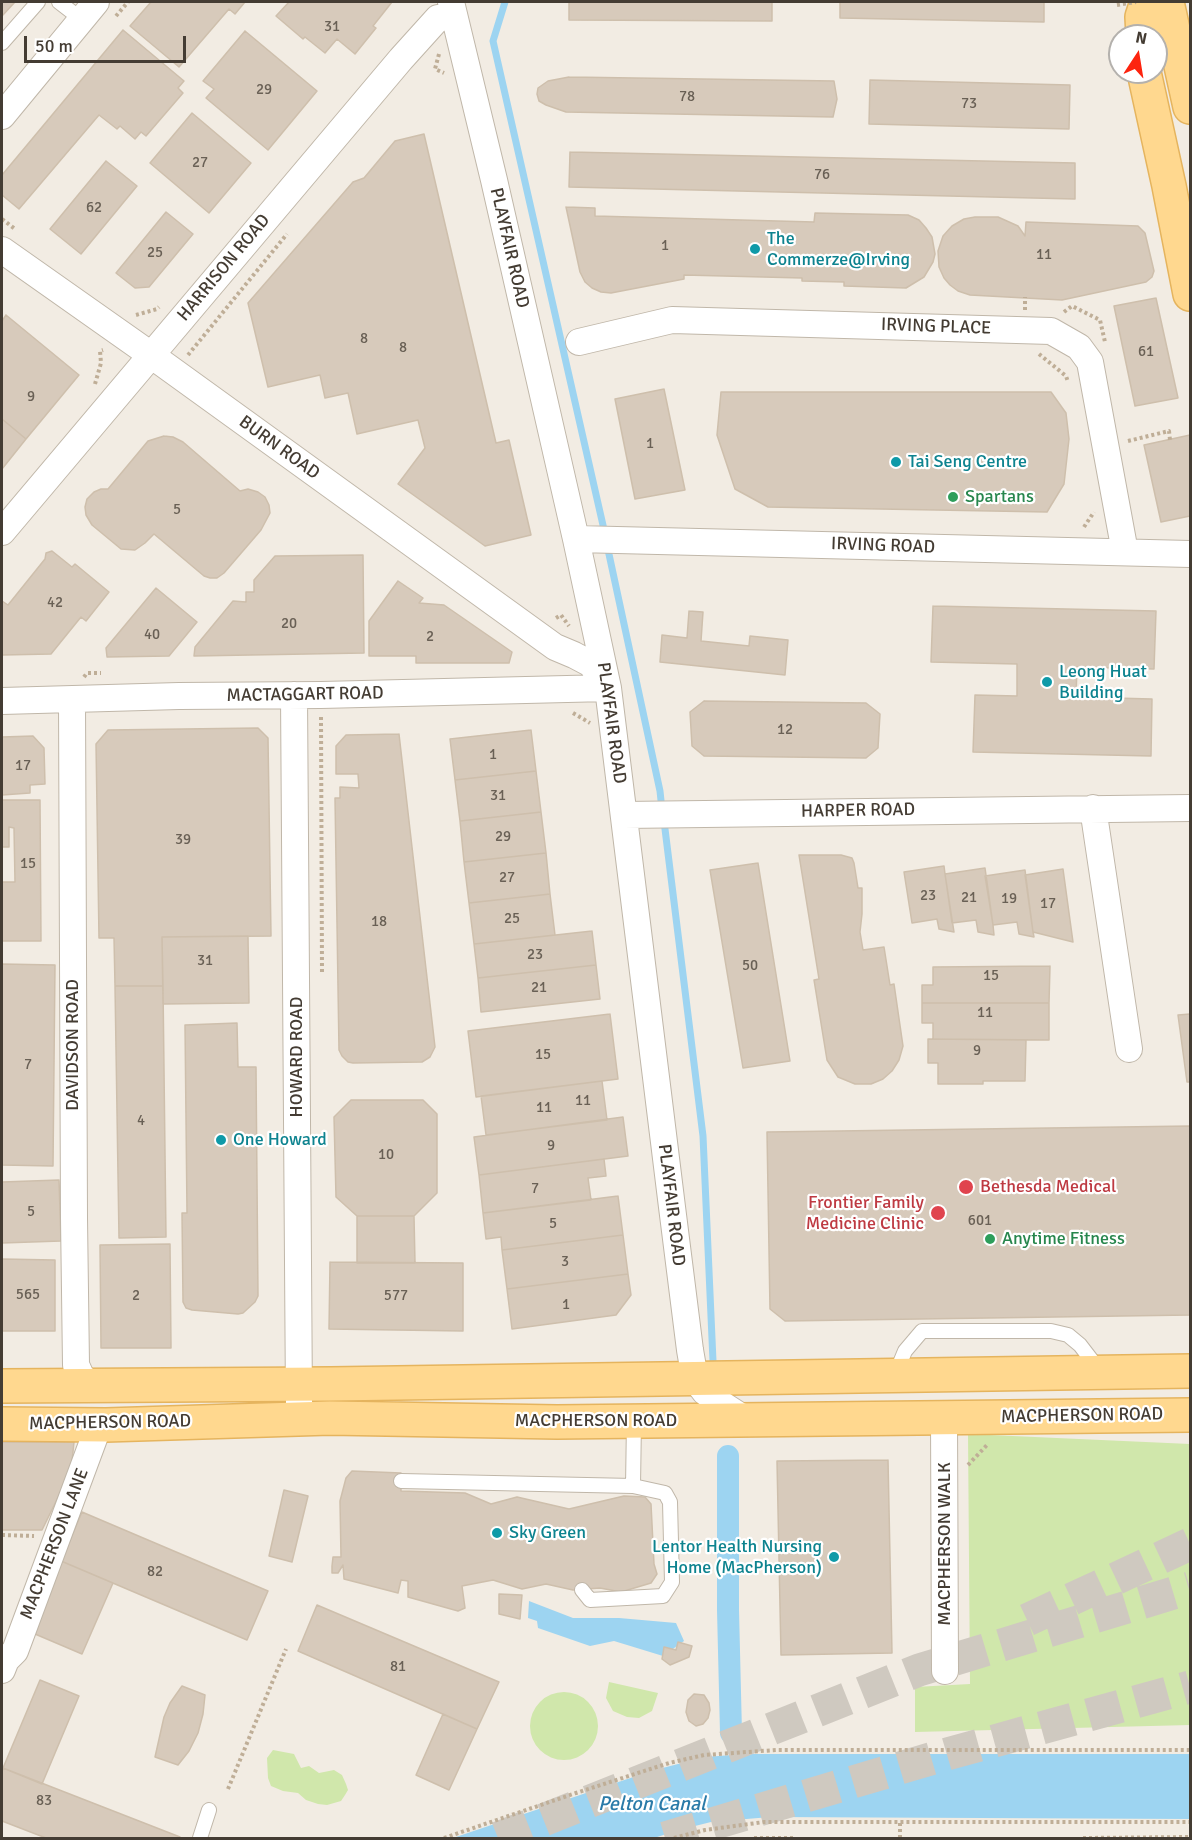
<!DOCTYPE html>
<html>
<head>
<meta charset="utf-8">
<style>
	body { margin:0 }
	#map { position:relative; width:1192px; height:1840px; overflow:hidden; background:#f2ece3; font-family:Signika,sans-serif }
	canvas { display:block }
	.frame { position:absolute; inset:0; border:3px solid #443c33; pointer-events:none }
	.north { position:absolute; left:1108px; top:24px; width:60px; height:60px; box-sizing:border-box; background:#fff; border:2px solid #b4b1ad; border-radius:50%; rotate:12deg; font-size:16px; font-weight:700; line-height:24px; text-align:center; color:#443c33 }
	.north::after { content:''; display:block; margin:auto; width:21px; height:27px; background:#fd240f; clip-path:polygon(50% 0,100% 100%,50% 72%,0 100%) }
	.scale { position:absolute; left:24px; top:36px; width:162px; height:27px; box-sizing:border-box; border:3px solid #443c33; border-top:0; padding-left:8px; font-size:18px; line-height:21px; white-space:nowrap; color:#443c33; -webkit-text-stroke:4px #fff; paint-order:stroke }
</style>
</head>
<body>
<div id="map">
<canvas width="1192" height="1840"></canvas>
<div class="frame"></div>
<div class="north">N</div>
<div class="scale">50 m</div>
</div>
<script>
const c = document.querySelector('canvas').getContext('2d');
c.lineJoin = 'round';
function fill(path, color) { c.fillStyle = color; c.fill(path, 'evenodd'); }
const poly = rows => new Path2D(rows.map(r => 'M' + r).join(''));
function stroke(path, color, width, dash) { c.strokeStyle = color; c.lineWidth = width; c.lineCap = dash ? 'butt' : 'round'; c.setLineDash(dash || []); c.stroke(path); }
function write(font, color, halo, rows, align = 'center') {
  c.font = font + ' Signika,sans-serif'; c.lineWidth = 4.5; c.setLineDash([]); c.textBaseline = 'middle'; c.strokeStyle = halo; c.fillStyle = color; for (const [text, x, y, turn = 0] of rows) {
    c.save(); c.translate(x, y); c.rotate((+turn || 0) * Math.PI / 180); c.textAlign = isNaN(turn) ? turn : align; if (halo) c.strokeText(text, 0, 0); c.fillText(text, 0, 0); c.restore();
  }
}
fill(poly([
	[968,1434,1190,1444,1190,1725,915,1732,915,1687,970,1684],
	[609,1682,658,1693,652,1711,639,1718,627,1717,613,1711,606,1698],
	'530 1726a34 34 0 1 1 68 0a34 34 0 1 1-68 0Z',
	[273,1750,294,1754,301,1768,309,1766,319,1773,334,1770,342,1775,346,1784,348,1790,345,1795,341,1801,327,1805,318,1804,306,1800,298,1793,283,1791,271,1786,268,1778,267,1758]
]), '#d0e7ab');
fill(poly([
	[529,1601,573,1618,619,1618,676,1623,684,1641,663,1656,614,1641,590,1646,538,1628,537,1621,528,1618],
	[745,1754,1190,1754,1190,1819,770,1817,711,1822,679,1830,654,1838,453,1838,651,1771,705,1757]
]), '#9dd4f1');
stroke(poly([
	[505,2,493,41,605,534],
	[607,545,660,791,662,810],
	[664,821,703,1136,713,1361]
]), '#9dd4f1', 7);
stroke(poly([
	[728,1456,728,1610,731,1733]
]), '#9dd4f1', 22);
const building = poly([
	[2,2,15,2,2,16,2,2],
	[151,2,245,2,235,14,229,9,179,67,130,26,151,2],
	[289,2,392,2,373,26,376,28,355,54,337,39,325,53,305,37,303,39,276,16,289,2],
	[569,2,772,2,772,21,569,20,569,2],
	[840,2,1044,2,1044,22,840,18,840,2],
	[123,30,184,81,178,88,183,93,146,136,141,132,135,139,120,126,117,129,99,115,19,209,2,195,2,175,123,30],
	[245,31,317,91,268,150,206,98,214,89,203,81,245,31],
	[569,77,834,81,837,99,833,117,566,112,546,105,539,101,537,94,538,88,548,81,569,77],
	[870,80,1070,85,1069,129,869,124,870,80],
	[192,113,251,163,209,213,150,163,192,113],
	[424,134,496,443,509,440,531,535,485,546,398,484,425,448,418,420,357,434,348,393,325,398,320,375,268,387,248,303,353,182,364,178,395,141,424,134],
	[570,152,1075,163,1075,199,569,187,570,152],
	[106,161,137,186,81,254,50,229,106,161],
	[566,207,595,208,595,216,814,222,815,213,908,215,919,220,926,228,932,237,935,254,933,262,924,277,906,288,844,286,844,282,802,281,802,278,684,275,684,279,611,293,601,292,592,288,585,282,580,272,566,207],
	[166,212,193,234,149,287,135,288,116,273,166,212],
	[975,217,998,217,1018,226,1025,236,1026,222,1138,226,1145,233,1154,271,1152,277,1146,282,1062,300,970,295,958,291,950,285,944,278,939,267,938,251,943,236,952,226,964,219,975,217],
	[1156,298,1178,398,1135,406,1114,306,1156,298],
	[6,315,79,375,26,439,2,419,2,321,6,315],
	[664,389,685,490,635,499,615,399,664,389],
	[721,392,1051,392,1066,413,1069,439,1064,484,1047,512,768,507,735,489,717,435,721,392],
	[2,419,26,439,2,469,2,419],
	[1190,435,1190,516,1161,522,1144,445,1190,435],
	[164,436,173,437,183,442,240,491,248,489,258,492,265,497,269,505,270,513,261,530,224,573,217,578,210,578,204,576,154,534,145,543,135,550,121,549,92,525,86,515,85,507,87,499,94,492,101,489,108,489,148,441,164,436],
	[52,551,72,567,75,564,109,592,86,621,81,617,51,654,2,655,2,601,8,605,45,559,46,553,52,551],
	[363,555,364,653,194,656,195,647,233,601,246,602,246,592,254,592,254,580,275,556,363,555],
	[398,581,423,598,419,603,444,605,512,652,509,663,416,663,416,656,369,656,369,621,398,581],
	[156,588,197,622,169,656,107,657,106,648,156,588],
	[933,606,1156,611,1154,669,1077,667,1076,697,1152,699,1151,756,973,752,975,695,1017,696,1017,664,931,662,933,606],
	[689,611,703,612,701,641,749,646,750,636,788,640,785,675,660,662,662,635,687,638,689,611],
	[704,701,866,703,880,714,878,748,866,758,704,756,692,746,690,712,704,701],
	[258,728,268,738,271,936,162,937,163,986,115,986,114,938,99,938,96,744,108,730,258,728],
	[531,730,536,771,455,780,450,739,531,730],
	[399,734,435,1047,430,1057,422,1062,353,1063,348,1062,342,1056,339,1050,335,798,340,798,340,787,359,788,358,774,336,774,336,746,346,735,399,734],
	[33,736,44,748,45,784,30,785,30,793,2,795,2,737,33,736],
	[536,771,541,812,460,821,455,780,536,771],
	[2,800,40,800,41,941,2,941,2,882,15,882,14,828,9,827,9,847,2,847,2,800],
	[541,812,546,853,464,862,460,821,541,812],
	[546,853,550,894,469,903,464,862,546,853],
	[799,855,841,855,852,858,854,863,858,888,862,888,862,914,860,932,863,950,884,947,890,985,894,984,903,1046,899,1060,892,1071,883,1079,871,1084,855,1084,838,1077,827,1060,814,980,819,979,799,855],
	[758,863,790,1061,743,1068,710,870,758,863],
	[944,866,945,874,954,932,939,929,937,919,912,923,904,872,944,866],
	[985,868,993,925,994,935,978,932,976,920,952,923,945,874,985,868],
	[1063,869,1073,942,1033,932,1025,875,1063,869],
	[1025,870,1033,932,1034,937,1019,934,1017,922,993,925,985,876,1025,870],
	[550,894,555,935,474,944,469,903,550,894],
	[592,931,596,965,478,978,474,944,592,931],
	[248,936,249,1003,163,1004,162,937,248,936],
	[2,964,55,965,53,1166,2,1165,2,964],
	[596,965,600,999,481,1012,478,978,596,965],
	[1050,966,1049,1003,922,1003,922,985,933,985,933,967,1050,966],
	[115,986,163,986,166,1237,119,1238,115,986],
	[922,1003,1049,1003,1049,1040,933,1039,933,1023,922,1023,922,1003],
	[610,1014,618,1079,476,1097,468,1031,610,1014],
	[1190,1014,1190,1082,1187,1082,1178,1015,1190,1014],
	[237,1023,238,1067,256,1067,258,1296,255,1302,243,1313,238,1314,192,1310,186,1308,183,1302,182,1213,187,1213,185,1025,237,1023],
	[928,1039,1026,1040,1025,1081,983,1081,983,1084,938,1084,938,1063,928,1063,928,1039],
	[602,1081,607,1120,486,1135,481,1096,602,1081],
	[351,1100,423,1100,437,1114,437,1193,414,1216,357,1216,336,1197,334,1117,351,1100],
	[623,1117,628,1156,479,1175,474,1137,623,1117],
	[1190,1126,1190,1315,785,1321,770,1309,767,1132,1190,1126],
	[604,1159,606,1176,588,1178,591,1200,483,1213,479,1175,604,1159],
	[59,1180,61,1241,2,1243,2,1182,59,1180],
	[618,1196,623,1235,502,1250,501,1237,486,1239,483,1213,618,1196],
	[357,1216,414,1216,415,1263,357,1263,357,1216],
	[623,1235,628,1274,507,1289,502,1250,623,1235],
	[170,1244,171,1348,101,1348,100,1245,170,1244],
	[2,1259,55,1260,55,1331,2,1331,2,1259],
	[330,1262,463,1263,463,1331,329,1329,330,1262],
	[628,1274,631,1295,616,1315,512,1329,507,1289,628,1274],
	[2,1442,74,1442,71,1471,42,1530,2,1530,2,1442],
	[888,1460,892,1653,781,1655,777,1461,888,1460],
	[352,1471,401,1473,401,1491,465,1493,491,1504,517,1497,569,1509,624,1496,645,1497,651,1504,654,1564,657,1574,651,1583,621,1592,600,1588,573,1590,546,1584,522,1589,493,1580,462,1586,465,1608,458,1611,408,1597,408,1581,401,1580,398,1593,344,1579,343,1565,338,1573,332,1573,332,1566,333,1557,341,1557,340,1501,346,1478,352,1471],
	[284,1490,308,1496,292,1562,269,1556,284,1490],
	[82,1512,268,1591,247,1640,61,1561,82,1512],
	[61,1561,113,1583,82,1654,35,1634,61,1561],
	[499,1594,522,1595,520,1619,499,1614,499,1594],
	[317,1605,499,1682,477,1729,298,1651,317,1605],
	[678,1642,692,1646,689,1657,670,1665,662,1659,664,1647,676,1650,678,1642],
	[40,1680,79,1696,42,1784,3,1768,40,1680],
	[182,1686,205,1695,203,1714,198,1733,189,1751,178,1765,155,1757,164,1717,170,1703,182,1686],
	[694,1694,704,1695,709,1703,710,1710,708,1718,703,1724,696,1726,689,1721,686,1712,688,1700,694,1694],
	[443,1714,477,1729,449,1790,416,1775,443,1714],
	[3,1768,180,1837,179,1838,46,1838,2,1821,2,1772,3,1768]
]);
fill(building, '#d7cabb');
stroke(building, '#cebfac', 1.5);
stroke(poly([
	[1027,1620,1190,1544],
	[498,1838,919,1670,1190,1588],
	[665,1838,947,1754,1190,1687]
]), '#cfc9c0', 33, [33, 16]);
const lane = poly([
	[59,2,81,19],
	[2,43,38,2],
	[895,1375,905,1351,922,1331,1051,1331,1068,1335,1080,1345,1100,1371],
	[401,1481,633,1486],
	[582,1590,590,1600,663,1596,672,1582,670,1502,665,1493,633,1486,634,1421],
	[200,1838,209,1810]
]);
const street = poly([
	[451,2,494,180,576,539,608,688,672,1207,690,1350,695,1379,705,1392,723,1405,740,1416,753,1418],
	[2,116,96,2],
	[2,250,151,355,555,647,574,655,591,664,606,686],
	[579,342,672,320,1051,331,1079,347,1090,362,1125,552],
	[2,532,401,59,438,18,454,17],
	[576,539,1190,554],
	[294,695,299,1403],
	[72,700,74,1218,76,1365,81,1376,92,1385],
	[2,701,179,696,321,695,608,688],
	[1093,808,1129,1049],
	[624,815,1190,808],
	[944,1417,945,1671],
	[2,1670,6,1660,15,1651,99,1425]
]);
const primary = poly([
	[1167,2,1190,107],
	[1143,36,1142,17,1147,2],
	[1144,72,1169,186,1190,294],
	[2,1386,331,1384,1190,1371],
	[2,1424,106,1425,330,1418,557,1422,1190,1415]
]);
stroke(lane, '#c0b7a9', 16);
stroke(street, '#c0b7a9', 28);
stroke(primary, '#e5b45e', 36);
stroke(poly([
	[116,16,128,2],
	[439,54,435,69,444,73],
	[2,219,15,229],
	[1025,310,1025,297],
	[1064,312,1072,306,1100,320,1105,342],
	[136,315,157,309,159,307],
	[1039,354,1066,376,1068,382],
	[188,355,287,234],
	[95,384,101,363,100,351,103,350],
	[1128,441,1169,431,1170,440],
	[1084,527,1094,512],
	[556,618,561,615,569,626],
	[84,677,87,673,101,673],
	[573,713,590,723],
	[321,717,322,973],
	[968,1465,987,1445],
	[2,1535,34,1536],
	[228,1789,286,1649],
	[444,1838,576,1793,669,1763,704,1755,776,1750,1190,1750],
	[674,1838,705,1830,764,1822,1190,1822],
	[754,1838,795,1838],
	[900,1838,900,1821],
	[1083,1838,1190,1837]
]), '#bfae97', 4, [3, 3]);
stroke(lane, '#fff', 14);
stroke(street, '#fff', 26);
stroke(primary, '#ffd88f', 33);
stroke(poly([
	[1117,5,1136,2]
]), '#bfae97', 4, [3, 3]);
for (const [x, y, r, color] of [
	[755,249,6,"#0f9aa8"],
	[896,462,6,"#0f9aa8"],
	[953,497,6,"#2e9e5b"],
	[1047,682,6,"#0f9aa8"],
	[221,1140,6,"#0f9aa8"],
	[966,1187,8,"#e0444e"],
	[938,1213,8,"#e0444e"],
	[990,1239,6,"#2e9e5b"],
	[497,1533,6,"#0f9aa8"],
	[834,1557,6,"#0f9aa8"]
]) { const dot = new Path2D(); dot.arc(x, y, r, 0, 2 * Math.PI); c.fillStyle = color; c.fill(dot); stroke(dot, '#fff', 2); }
write('15px', '#696055', null, [
	["31",332,27],
	["29",264,90],
	["78",687,97],
	["73",969,104],
	["27",200,163],
	["76",822,175],
	["62",94,208],
	["1",665,246],
	["25",155,253],
	["11",1044,255],
	["8",364,339],
	["8",403,348],
	["61",1146,352],
	["9",31,397],
	["1",650,444],
	["5",177,510],
	["42",55,603],
	["20",289,624],
	["40",152,635],
	["2",430,637],
	["12",785,730],
	["1",493,755],
	["17",23,766],
	["31",498,796],
	["29",503,837],
	["39",183,840],
	["15",28,864],
	["27",507,878],
	["23",928,896],
	["21",969,898],
	["19",1009,899],
	["17",1048,904],
	["25",512,919],
	["18",379,922],
	["23",535,955],
	["31",205,961],
	["50",750,966],
	["15",991,976],
	["21",539,988],
	["11",985,1013],
	["9",977,1051],
	["15",543,1055],
	["7",28,1065],
	["11",583,1101],
	["11",544,1108],
	["4",141,1121],
	["9",551,1146],
	["10",386,1155],
	["7",535,1189],
	["5",31,1212],
	["601",980,1221],
	["5",553,1224],
	["3",565,1262],
	["565",28,1295],
	["2",136,1296],
	["577",396,1296],
	["1",566,1305],
	["82",155,1572],
	["81",398,1667],
	["83",44,1801]
]);
write('18px', '#0d838f', '#fff', [
	["The",767,239],
	["Commerze@Irving",767,260],
	["Tai Seng Centre",908,462],
	["Leong Huat",1059,672],
	["Building",1059,693],
	["One Howard",233,1140],
	["Sky Green",509,1533],
	["Lentor Health Nursing",822,1547,"right"],
	["Home (MacPherson)",822,1568,"right"]
], 'left');
write('18px', '#443c33', '#fff', [
	["PLAYFAIR ROAD",509,248,77],
	["HARRISON ROAD",224,268,-50],
	["IRVING PLACE",936,327,2],
	["BURN ROAD",279,448,36],
	["IRVING ROAD",883,546,2],
	["MACTAGGART ROAD",305,695,-1],
	["PLAYFAIR ROAD",611,723,82],
	["HARPER ROAD",858,811,-1],
	["DAVIDSON ROAD",73,1045,-90],
	["HOWARD ROAD",297,1057,-90],
	["PLAYFAIR ROAD",671,1205,83],
	["MACPHERSON ROAD",1082,1416,-1],
	["MACPHERSON ROAD",596,1421],
	["MACPHERSON ROAD",110,1423,-1],
	["MACPHERSON LANE",55,1544,-69],
	["MACPHERSON WALK",945,1544,-90]
]);
write('18px', '#27864d', '#fff', [
	["Spartans",965,497],
	["Anytime Fitness",1002,1239]
], 'left');
write('18px', '#be3a42', '#fff', [
	["Bethesda Medical",980,1187],
	["Frontier Family",924,1203,"right"],
	["Medicine Clinic",924,1224,"right"]
], 'left');
write('italic 20px', '#2b7ba8', '#fff', [
	["Pelton Canal",652,1805]
]);
</script>
</body>
</html>
